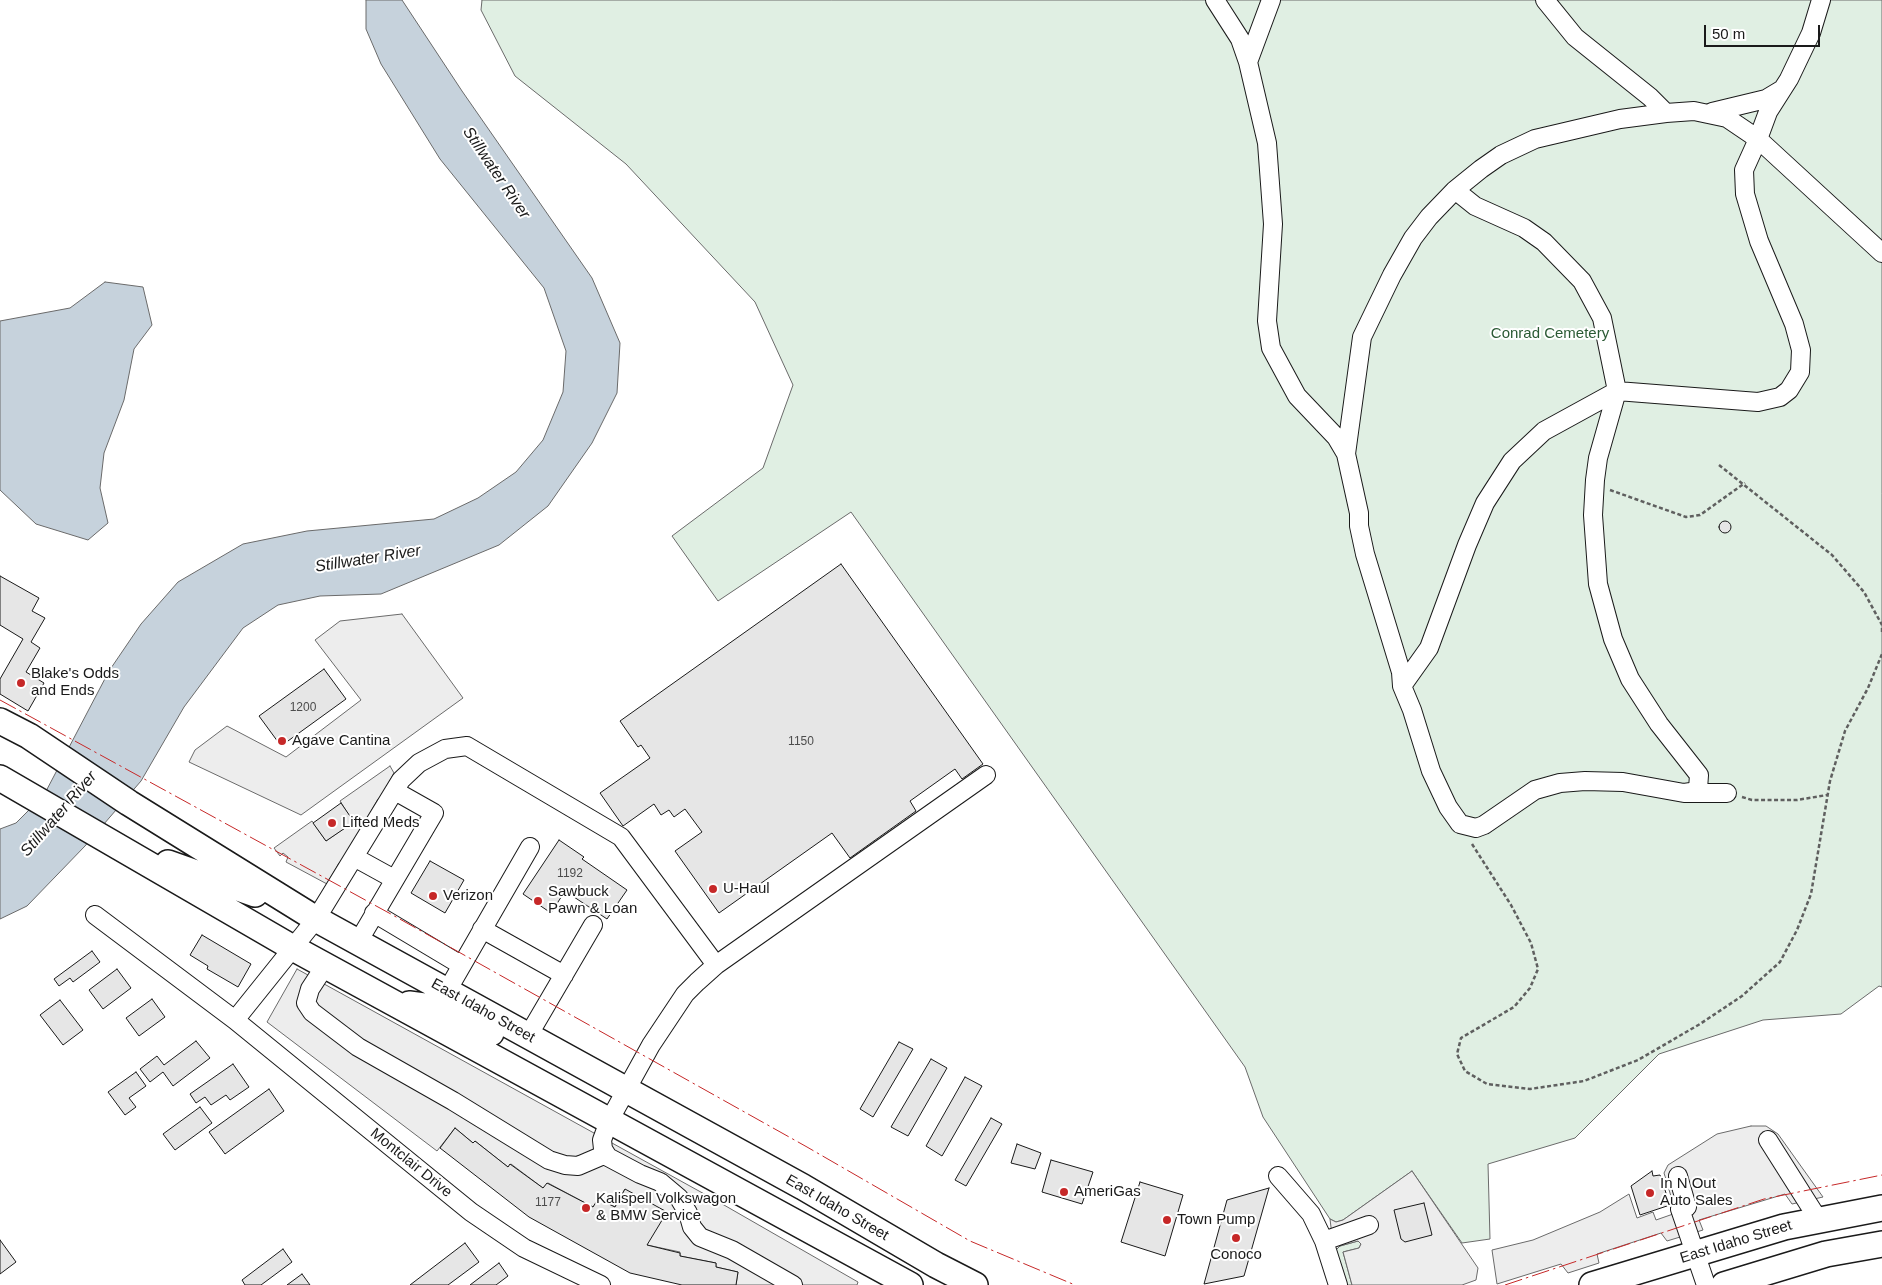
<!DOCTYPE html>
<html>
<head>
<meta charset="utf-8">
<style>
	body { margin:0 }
	#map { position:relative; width:1882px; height:1285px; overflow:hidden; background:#fff; font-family:Arial,sans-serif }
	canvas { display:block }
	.scale { position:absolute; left:1704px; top:25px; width:116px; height:22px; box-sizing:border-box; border:2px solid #1a1a1a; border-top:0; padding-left:6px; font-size:15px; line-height:18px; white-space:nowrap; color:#1a1a1a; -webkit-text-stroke:4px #fff; paint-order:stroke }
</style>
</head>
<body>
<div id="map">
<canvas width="1882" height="1285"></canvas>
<div class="scale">50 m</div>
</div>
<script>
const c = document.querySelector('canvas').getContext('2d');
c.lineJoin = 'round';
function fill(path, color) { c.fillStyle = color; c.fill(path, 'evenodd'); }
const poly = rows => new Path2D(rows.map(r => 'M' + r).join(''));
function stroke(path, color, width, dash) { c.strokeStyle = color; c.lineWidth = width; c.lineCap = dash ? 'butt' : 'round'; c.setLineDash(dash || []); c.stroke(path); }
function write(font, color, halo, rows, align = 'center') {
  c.font = font + ' Arial,sans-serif'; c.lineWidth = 4; c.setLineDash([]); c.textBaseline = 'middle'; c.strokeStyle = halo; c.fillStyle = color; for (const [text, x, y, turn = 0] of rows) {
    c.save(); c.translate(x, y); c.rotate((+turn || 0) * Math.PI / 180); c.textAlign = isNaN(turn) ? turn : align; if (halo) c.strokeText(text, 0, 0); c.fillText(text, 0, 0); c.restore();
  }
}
const green = poly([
	[482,0,1882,0,1882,987,1879,986,1841,1014,1763,1020,1659,1054,1575,1138,1488,1164,1490,1239,1462,1243,1412,1171,1343,1220,1336,1222,1330,1219,1263,1117,1245,1067,851,512,718,601,672,536,763,468,793,385,755,302,626,164,515,76,481,10,482,0],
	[1358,1241,1361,1244,1359,1248,1343,1252,1352,1285,1342,1285,1334,1252,1340,1246,1358,1241]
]);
fill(green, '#e0efe3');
stroke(green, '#6a6a6a', 1);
const parking = poly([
	[402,614,463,698,301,815,189,762,195,750,227,726,286,757,361,700,315,640,340,621,402,614],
	[390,766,394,773,388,784,390,787,383,800,378,799,344,859,339,863,327,884,286,862,288,857,283,853,280,856,274,848,312,821,326,841,353,822,340,801,390,766],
	[297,969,717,1201,858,1282,857,1285,736,1285,738,1272,716,1267,716,1263,680,1256,680,1252,647,1245,625,1189,615,1207,599,1199,593,1207,548,1183,543,1188,511,1164,508,1167,475,1141,473,1143,455,1128,437,1151,267,1022,297,969],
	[1751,1126,1766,1126,1778,1134,1823,1197,1792,1204,1785,1194,1699,1220,1703,1230,1667,1241,1661,1233,1597,1254,1599,1263,1568,1273,1561,1264,1497,1284,1492,1250,1533,1240,1600,1212,1629,1194,1637,1218,1653,1212,1656,1220,1676,1213,1664,1173,1668,1165,1717,1134,1751,1126],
	[1412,1171,1478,1268,1476,1280,1462,1285,1352,1285,1343,1252,1359,1248,1361,1244,1358,1241,1340,1246,1334,1252,1330,1219,1336,1222,1343,1220,1412,1171]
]);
fill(parking, '#ededed');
stroke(parking, '#6a6a6a', 1);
const water = poly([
	[366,0,402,0,462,91,592,278,620,343,617,393,592,443,548,506,499,545,381,594,320,596,278,605,243,628,184,707,141,781,85,846,27,906,0,919,0,829,16,823,44,795,109,671,141,624,178,582,243,544,307,531,434,519,478,498,516,472,543,440,563,392,566,351,544,288,440,159,381,64,366,29,366,0],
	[105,282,143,287,152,325,134,349,124,400,104,453,100,488,108,523,88,540,36,524,0,490,0,321,70,308,105,282]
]);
fill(water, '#c6d2dc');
stroke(water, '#6a6a6a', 1);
const building = poly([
	'1719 527a6 6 0 1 1 12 0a6 6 0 1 1-12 0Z',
	[841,564,983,764,962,779,955,769,910,801,916,811,850,858,832,833,719,913,675,851,702,832,685,809,674,817,669,810,661,815,654,804,623,826,600,793,650,758,641,745,638,747,620,721,841,564],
	[0,576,39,598,32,611,45,618,31,642,40,648,26,672,44,683,28,711,0,694,0,679,23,639,0,625,0,576],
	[324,669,346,699,281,746,259,716,324,669],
	[341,803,354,822,326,841,313,823,341,803],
	[559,840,584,857,582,859,627,890,607,919,565,891,551,913,523,894,559,840],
	[430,861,464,880,445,913,411,893,430,861],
	[202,935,251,964,238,987,207,969,208,966,190,955,202,935],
	[92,951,100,962,73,982,70,978,59,986,54,979,92,951],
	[117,969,131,988,103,1009,89,990,117,969],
	[152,999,165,1017,139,1036,126,1018,152,999],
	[60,1000,83,1030,63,1045,40,1015,60,1000],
	[196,1041,210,1058,173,1086,163,1072,150,1082,140,1069,157,1056,164,1065,196,1041],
	[899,1042,913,1049,873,1117,860,1109,899,1042],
	[931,1059,947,1068,908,1136,891,1127,931,1059],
	[233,1064,249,1087,230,1100,226,1095,211,1105,205,1097,196,1103,190,1094,233,1064],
	[136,1072,146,1086,129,1098,136,1107,125,1115,108,1092,136,1072],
	[965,1077,982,1086,942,1156,926,1146,965,1077],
	[269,1089,284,1111,225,1154,209,1132,269,1089],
	[200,1107,212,1123,175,1150,163,1134,200,1107],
	[991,1118,1002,1124,966,1186,955,1180,991,1118],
	[455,1128,473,1143,475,1141,508,1167,510,1164,543,1188,547,1183,593,1207,598,1199,615,1207,625,1189,667,1212,647,1245,680,1253,680,1256,716,1263,716,1267,738,1272,736,1285,682,1285,630,1273,529,1217,440,1148,455,1128],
	[1017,1144,1041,1153,1035,1169,1011,1163,1017,1144],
	[1051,1160,1093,1172,1082,1204,1042,1192,1051,1160],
	[1652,1171,1653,1176,1660,1175,1670,1205,1640,1215,1631,1186,1652,1171],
	[1140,1182,1183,1195,1165,1256,1121,1242,1140,1182],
	[1269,1188,1244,1276,1204,1284,1227,1200,1269,1188],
	[1424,1203,1432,1235,1405,1242,1401,1239,1394,1210,1424,1203],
	[0,1240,16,1262,0,1274,0,1240],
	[465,1243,479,1262,448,1285,410,1285,465,1243],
	[283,1249,292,1262,261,1285,245,1285,242,1280,283,1249],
	[499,1263,508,1276,496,1285,470,1285,499,1263],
	[302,1274,310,1285,287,1285,302,1274]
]);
fill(building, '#e6e6e6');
stroke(building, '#1a1a1a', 1);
const minor = poly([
	[1215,0,1240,39,1248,62,1267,143,1273,224,1267,321,1271,348,1297,396,1336,437,1346,454,1359,513,1359,526,1365,554,1401,672,1402,686,1412,710,1431,771,1448,807,1460,824,1476,828,1484,825,1535,790,1560,783,1585,781,1623,782,1684,793,1691,792,1698,789,1699,775,1659,724,1630,679,1613,639,1598,584,1593,515,1595,480,1598,458,1617,391,1602,318,1582,281,1544,242,1524,228,1475,206,1455,190],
	[1821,0,1811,33,1789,79,1768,112,1758,139,1882,253],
	[1248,62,1271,0],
	[1712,112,1766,99,1781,90],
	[1346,454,1362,337,1392,275,1413,238,1429,217,1455,190,1481,169,1501,155,1535,139,1620,119,1666,113],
	[1402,686,1429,648,1467,545,1485,503,1512,461,1544,431,1617,391,1758,402,1780,397,1789,390,1800,372,1801,350,1794,324,1759,241,1745,194,1744,170,1758,139,1727,118,1694,111,1666,113,1650,97,1575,37,1545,0],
	[1687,793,1727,793],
	[354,857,394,879],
	[374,913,461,965],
	[95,915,235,1020,471,1212,524,1248,601,1285],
	[482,929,564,975],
	[358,942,434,813,395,791],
	[325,966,310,989,306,1003,312,1012,358,1047,453,1101,549,1160,565,1165,578,1166,606,1154],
	[447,991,530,847],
	[235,1020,316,919,401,780,419,763,445,749,467,746,621,837,716,965],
	[528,1036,593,925],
	[1768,1140,1818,1219],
	[1278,1176,1311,1214,1324,1241,1338,1285],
	[1678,1176,1687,1207],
	[1680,1209,1706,1285],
	[1324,1241,1369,1225],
	[793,1285,732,1250,700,1237,692,1227,688,1213,679,1198,660,1182,640,1174,608,1157,603,1149,602,1140,609,1121,651,1045,685,994,697,982,716,965,986,775]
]);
const highway = poly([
	[0,721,29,736,129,803,316,919,803,1187,936,1265,975,1285],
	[0,778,293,948,910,1285],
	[168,863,255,894],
	[409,1004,439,1008,491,1033],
	[1592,1285,1784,1227,1882,1208],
	[1724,1285,1826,1254,1882,1244]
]);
stroke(minor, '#1a1a1a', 20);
stroke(highway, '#1a1a1a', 28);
stroke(poly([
	[1719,465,1832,555,1864,592,1882,625,1882,634],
	[1610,490,1686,517,1700,515,1745,483],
	[1742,797,1752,800,1797,800,1827,795],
	[1472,844,1511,905,1531,943,1538,969,1530,988,1514,1007,1461,1038,1457,1054,1465,1071,1487,1084,1530,1089,1584,1081,1638,1060,1700,1024,1742,996,1780,962,1797,930,1811,894,1830,781,1845,731,1868,688,1882,654]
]), '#5f5f5f', 2.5, [4, 2.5]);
stroke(minor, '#fff', 18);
stroke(highway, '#fff', 25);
stroke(poly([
	[0,700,389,913,807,1147,970,1241,1075,1285],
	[1505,1285,1764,1199,1882,1175]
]), '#c62828', 1, [18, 4, 2.5, 4]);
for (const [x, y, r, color] of [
	[21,683,5,"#c62828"],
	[282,741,5,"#c62828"],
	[332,823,5,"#c62828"],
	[713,889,5,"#c62828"],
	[433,896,5,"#c62828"],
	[538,901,5,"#c62828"],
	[1064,1192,5,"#c62828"],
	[1650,1193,5,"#c62828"],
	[586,1208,5,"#c62828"],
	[1167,1220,5,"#c62828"],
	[1236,1238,5,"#c62828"]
]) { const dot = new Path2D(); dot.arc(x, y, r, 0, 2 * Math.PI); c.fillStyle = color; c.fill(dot); stroke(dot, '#fff', 2); }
write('12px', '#4d4d4d', null, [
	["1200",303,708],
	["1150",801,742],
	["1192",570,874],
	["1177",548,1203]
]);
write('15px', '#2b5a34', '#fff', [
	["Conrad Cemetery",1550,334]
]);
write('15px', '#1a1a1a', '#fff', [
	["Blake's Odds",31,674],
	["and Ends",31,691],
	["Agave Cantina",292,741],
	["Lifted Meds",342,823],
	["U-Haul",723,889],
	["Sawbuck",548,892],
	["Pawn & Loan",548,909],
	["Verizon",443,896],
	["In N Out",1660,1184],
	["Auto Sales",1660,1201],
	["AmeriGas",1074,1192],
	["Kalispell Volkswagon",596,1199],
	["& BMW Service",596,1216],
	["Town Pump",1177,1220],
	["Conoco",1236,1255,"center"]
], 'left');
write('15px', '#1a1a1a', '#fff', [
	["East Idaho Street",483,1011,29],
	["Montclair Drive",411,1163,39],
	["East Idaho Street",837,1208,30],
	["East Idaho Street",1736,1242,-17]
]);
write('italic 16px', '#1a1a1a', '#fff', [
	["Stillwater River",496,173,56],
	["Stillwater River",368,559,-9],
	["Stillwater River",59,814,-49]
]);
</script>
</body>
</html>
